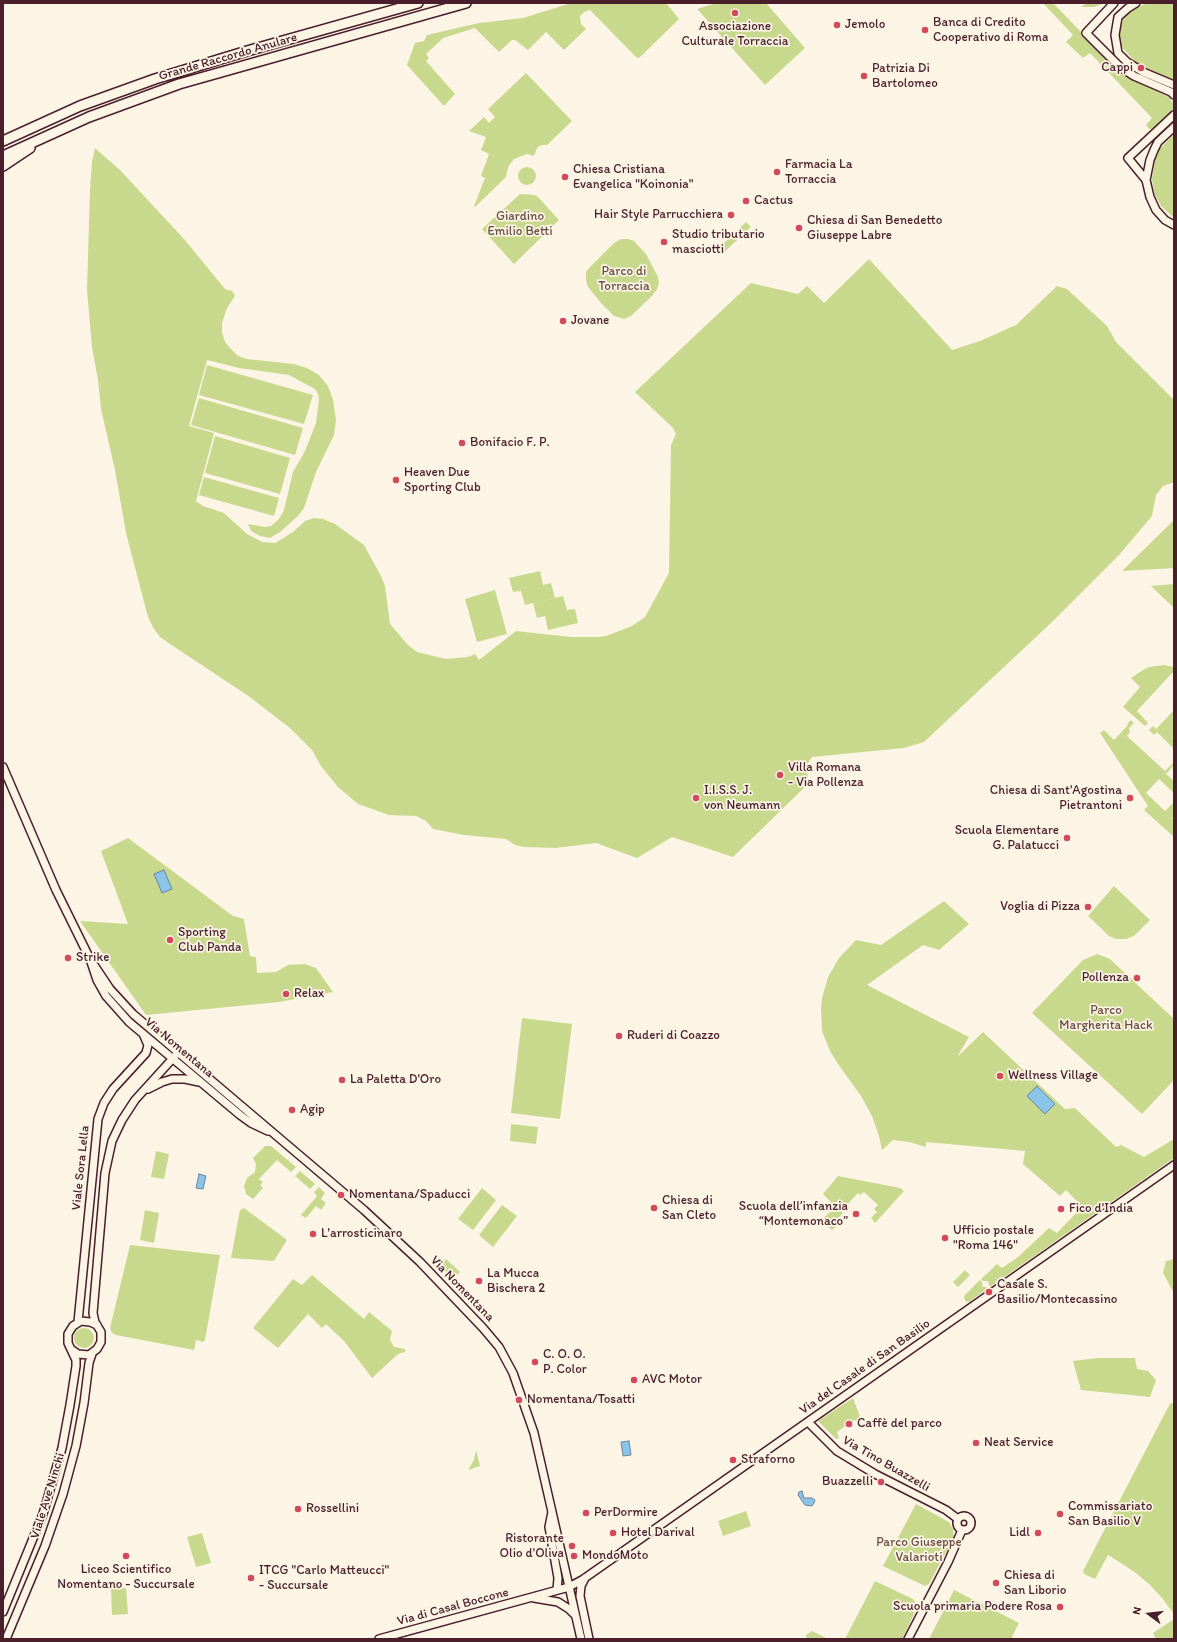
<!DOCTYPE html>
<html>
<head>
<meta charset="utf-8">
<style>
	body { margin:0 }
	#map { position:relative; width:1177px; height:1642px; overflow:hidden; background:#fcf5e5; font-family:Itim,sans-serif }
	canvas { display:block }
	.frame { position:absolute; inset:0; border:4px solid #4a1f2b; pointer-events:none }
	.north { position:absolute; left:1129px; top:1594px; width:40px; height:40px; -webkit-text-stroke:3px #fcf5e5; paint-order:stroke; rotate:285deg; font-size:11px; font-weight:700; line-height:16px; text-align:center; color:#4a1f2b }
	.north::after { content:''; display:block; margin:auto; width:14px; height:18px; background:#4a1f2b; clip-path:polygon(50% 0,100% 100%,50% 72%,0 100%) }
</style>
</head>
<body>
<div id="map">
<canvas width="1177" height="1642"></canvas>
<div class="frame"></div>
<div class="north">N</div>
</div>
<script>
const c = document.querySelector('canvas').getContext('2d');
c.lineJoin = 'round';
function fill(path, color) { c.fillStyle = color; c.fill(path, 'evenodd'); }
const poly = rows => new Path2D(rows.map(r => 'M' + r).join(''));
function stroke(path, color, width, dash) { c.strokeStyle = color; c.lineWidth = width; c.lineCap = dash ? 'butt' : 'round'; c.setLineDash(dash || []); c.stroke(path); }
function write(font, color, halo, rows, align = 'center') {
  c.font = font + ' Itim,sans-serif'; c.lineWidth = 3.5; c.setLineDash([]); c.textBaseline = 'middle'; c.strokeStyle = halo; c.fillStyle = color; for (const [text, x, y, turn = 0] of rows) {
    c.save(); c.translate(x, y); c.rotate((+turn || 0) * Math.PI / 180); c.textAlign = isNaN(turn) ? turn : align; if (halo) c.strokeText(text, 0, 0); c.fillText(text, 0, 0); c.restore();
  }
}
fill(poly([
	[571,3,666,3,679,19,639,58,636,57,590,10,586,11,580,16,581,24,586,29,564,50,546,32,528,50,515,40,512,40,499,52,475,28,443,38,426,54,429,58,426,61,455,94,444,106,407,65,415,43,424,41,427,35,479,23,523,18],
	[716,3,766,3,805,48,765,85,697,9],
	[1043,3,1053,3,1110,62,1128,77,1169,97,1173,103,1173,108,1171,113,1154,129,1149,129,1146,125,1152,118,1090,53,1083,58,1066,42,1073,35],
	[1087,3,1105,3,1094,7,1081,7],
	[1147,3,1174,3,1174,80,1160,75,1136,63,1121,46,1119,32,1123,20,1130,11],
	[526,73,572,121,547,145,541,145,537,148,534,156,527,154,514,159,508,167,506,177,475,207,474,206,485,178,481,176,489,154,481,150,486,137,469,131,484,117,489,123,495,117,488,109],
	[1174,134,1174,218,1161,206,1155,195,1152,180,1155,159,1158,151],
	[95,148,120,170,184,239,225,289,232,291,235,296,227,308,222,323,222,332,225,342,230,348,238,356,247,359,294,364,307,368,319,375,328,386,333,400,336,420,334,435,316,472,304,508,298,516,280,532,270,538,260,536,251,531,248,524,265,527,271,526,279,519,284,510,293,472,305,451,316,423,319,399,318,394,315,389,289,375,239,368,207,360,189,426,214,433,196,501,203,506,224,513,247,534,262,542,275,543,293,532,305,521,314,518,323,519,335,524,364,545,381,576,385,586,390,624,407,644,417,652,446,659,468,657,475,654,479,660,516,631,571,637,598,637,606,636,632,626,645,617,669,573,671,445,676,434,673,428,635,392,751,283,798,294,807,286,824,303,869,259,952,350,980,341,1016,325,1057,286,1067,289,1107,326,1116,342,1174,400,1174,482,1163,486,1156,495,1152,516,1119,555,1052,622,924,742,904,748,812,757,806,766,809,783,733,857,672,837,637,858,596,843,555,848,524,847,515,845,506,839,464,835,433,829,426,821,416,816,389,815,358,804,338,787,321,766,312,750,290,728,247,695,173,646,160,637,154,629,148,617,126,533,115,470,101,409,98,380,92,347,87,290,90,190,92,161],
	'518 176a9 9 0 1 1 18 0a9 9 0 1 1-18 0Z',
	[520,194,534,195,538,197,559,220,514,264,482,229],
	[746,222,751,227,721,255,719,252,720,247],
	[621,239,628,239,634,241,646,254,658,277,659,283,657,289,651,297,631,316,624,319,614,316,601,303,588,287,586,280,586,272,589,268,614,243],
	[207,365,313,395,304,424,199,395],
	[199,398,303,428,295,455,191,425],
	[215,436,290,458,280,494,205,473],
	[204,477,279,498,274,516,199,495],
	[1174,520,1174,568,1122,571],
	[540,571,543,585,551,583,555,598,525,605,521,591,513,592,509,578],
	[1174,584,1174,608,1151,586],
	[495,590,507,634,477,642,465,599],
	[563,596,567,610,575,609,578,623,548,630,545,616,537,618,533,603],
	[1164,665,1174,667,1174,674,1172,673,1137,711,1148,723,1145,726,1123,707,1140,687,1131,678,1143,670,1149,667],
	[1174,710,1174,749,1157,732,1154,735,1149,730,1153,726,1156,729],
	[1131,720,1134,723,1129,728,1130,732,1127,736,1165,771,1174,762,1174,765,1166,774,1174,781,1174,793,1159,779,1146,793,1165,811,1174,802,1174,816,1172,818,1174,820,1174,837,1144,810,1148,806,1100,733,1104,730,1114,740,1128,725,1127,724],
	[128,838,233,916,244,919,250,956,256,957,257,973,276,972,288,965,305,964,316,968,333,992,279,1002,146,1015,80,921,128,924,101,851],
	[1114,886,1150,920,1134,936,1126,939,1116,939,1109,936,1088,916],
	[944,901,969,924,939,950,923,945,867,985,969,1037,957,1057,983,1032,1065,1109,1075,1108,1116,1147,1121,1145,1144,1157,1174,1139,1174,1158,990,1287,988,1281,983,1281,981,1279,997,1264,1002,1268,1018,1257,1049,1228,1057,1233,1076,1213,1080,1204,1066,1190,1060,1196,1023,1164,1025,1151,926,1142,926,1147,909,1142,893,1140,882,1150,879,1136,872,1116,861,1096,838,1064,830,1051,822,1031,821,1009,822,998,828,977,839,958,856,940,881,945],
	[1097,954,1110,959,1174,1019,1174,1080,1142,1114,1032,1013,1083,960],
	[522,1018,572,1024,560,1119,511,1113],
	[511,1124,538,1127,536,1144,510,1141],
	[265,1146,271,1146,296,1167,291,1172,277,1160,259,1179,263,1182,260,1185,263,1188,253,1199,246,1194,244,1186,247,1178,255,1172,256,1164,253,1158],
	[156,1151,169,1154,164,1179,151,1177],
	[300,1171,315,1184,310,1189,295,1176],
	[838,1176,900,1188,904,1191,875,1223,871,1218,877,1212,874,1209,878,1205,864,1192,860,1195,858,1193,841,1211,843,1213,839,1217,842,1220,832,1230,821,1220,836,1207,823,1194],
	[319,1187,325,1193,321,1199,326,1203,321,1210,316,1206,306,1218,301,1215,317,1196,314,1192],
	[482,1188,496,1200,473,1230,458,1219],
	[502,1205,517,1216,493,1247,479,1235],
	[244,1208,287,1240,274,1261,231,1258,240,1210],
	[145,1210,159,1213,154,1243,140,1240],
	[130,1245,220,1255,205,1340,203,1342,196,1340,194,1350,116,1335,112,1333,110,1328],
	[446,1259,460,1272,453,1279,439,1266],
	[1174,1259,1174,1293,1163,1273,1166,1261],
	[965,1270,970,1275,958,1287,953,1282],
	[312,1275,364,1319,369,1312,392,1331,390,1340,394,1347,405,1349,405,1352,398,1354,372,1378,344,1341,326,1324,322,1328,308,1314,278,1348,253,1328,293,1279,302,1285],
	[980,1280,982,1282,982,1286,988,1288,969,1302,965,1301,964,1296],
	'74 1338a10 10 0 1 1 20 0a10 10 0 1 1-20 0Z',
	[1097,1358,1135,1358,1137,1369,1148,1371,1156,1380,1150,1397,1081,1390,1073,1361],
	[853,1398,861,1419,857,1421,854,1420,837,1432,839,1438,836,1439,818,1421],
	[1174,1403,1174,1614,1162,1598,1150,1585,1136,1573,1113,1558,1108,1555,1095,1579,1084,1574,1083,1571,1164,1415,1170,1404],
	[476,1450,480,1466,468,1470,474,1460],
	[916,1504,949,1522,953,1529,954,1537,929,1584,925,1586,883,1566],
	[746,1511,751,1526,723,1536,718,1521],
	[202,1533,211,1563,196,1567,187,1537],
	[875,1581,913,1599,916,1603,914,1614,902,1639,845,1639],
	[126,1588,128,1614,112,1615,111,1589],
	[954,1590,1019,1623,1011,1639,929,1639],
	[1174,1619,1174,1639,1156,1639,1153,1633],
	[812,1631,828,1639,807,1639,806,1635]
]), '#c8d98d');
const water = poly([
	[164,870,172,889,162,893,154,874,164,870],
	[1037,1086,1055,1104,1045,1114,1027,1096,1037,1086],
	[199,1174,206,1176,203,1189,196,1188,199,1174],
	[629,1441,631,1455,623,1456,621,1442,629,1441],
	[802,1491,804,1498,812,1498,815,1500,814,1503,812,1506,805,1505,798,1495,799,1492,802,1491]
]);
fill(water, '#89c4e9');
stroke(water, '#70829d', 1);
const secondary = poly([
	[1114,3,1086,33,1119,66,1134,76,1171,92,1174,95],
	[1136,3,1128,8,1118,17,1115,35,1118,53,1127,62,1143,72,1174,85],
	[1174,115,1128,158,1146,180,1150,197,1156,210,1165,220,1174,225],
	[1146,180,1150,160,1154,150,1158,142,1174,127],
	[3,767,56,890,90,959,97,980,106,996,129,1022,240,1115,251,1123,268,1131],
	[90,959,110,989,133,1014,364,1210,420,1262,483,1328,499,1347,513,1373,534,1433,581,1639],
	[148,1089,162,1082,172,1079,185,1079,199,1082],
	[78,1322,98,1119,104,1103,113,1089,146,1053,148,1045,144,1036],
	[71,1349,78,1354,89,1355,97,1349,101,1342,101,1332,95,1322,93,1313,105,1173,112,1141,122,1120,135,1100,175,1056],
	[808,1422,837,1451,875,1474,946,1510,958,1519],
	[552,1512,549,1527,558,1578,557,1590],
	'957 1523a7 7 0 1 1 14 0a7 7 0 1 1-14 0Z',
	[585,1578,581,1586,580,1596,589,1639],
	[534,1598,558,1602,569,1609,575,1615],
	[3,1612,43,1514,62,1448,70,1405,76,1366,76,1360,68,1343,68,1334,73,1326,81,1321,90,1322,97,1325],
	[6,1639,45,1546,63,1494,76,1446,84,1403,89,1363,92,1354],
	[379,1639,569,1587,582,1580,1174,1165],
	[908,1639,948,1562,962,1530]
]);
const highway = poly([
	[3,141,80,106,155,79,247,51,418,3],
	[3,156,89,117,179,84,466,3],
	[3,166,30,148]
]);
stroke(secondary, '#4a1f2b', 10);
stroke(highway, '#4a1f2b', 12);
stroke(secondary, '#fcf5e5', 7);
stroke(highway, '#fcf5e5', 9);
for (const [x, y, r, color] of [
	[735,13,4,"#d1495b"],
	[837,25,4,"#d1495b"],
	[925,30,4,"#d1495b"],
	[1141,68,4,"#d1495b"],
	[864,76,4,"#d1495b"],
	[777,172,4,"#d1495b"],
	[565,177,4,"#d1495b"],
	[746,201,4,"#d1495b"],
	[731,215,4,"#d1495b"],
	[799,228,4,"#d1495b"],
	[664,242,4,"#d1495b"],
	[563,321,4,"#d1495b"],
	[462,443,4,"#d1495b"],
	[396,480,4,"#d1495b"],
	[780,775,4,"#d1495b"],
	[696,798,4,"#d1495b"],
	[1130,798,4,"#d1495b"],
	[1067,838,4,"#d1495b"],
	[1088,907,4,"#d1495b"],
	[170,940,4,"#d1495b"],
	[68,958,4,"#d1495b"],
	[1137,978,4,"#d1495b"],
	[286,994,4,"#d1495b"],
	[619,1036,4,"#d1495b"],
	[1000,1076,4,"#d1495b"],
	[342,1080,4,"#d1495b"],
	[292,1110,4,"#d1495b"],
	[341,1195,4,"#d1495b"],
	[654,1208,4,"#d1495b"],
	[1061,1209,4,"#d1495b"],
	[856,1214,4,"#d1495b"],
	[313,1234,4,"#d1495b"],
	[945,1238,4,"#d1495b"],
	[479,1281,4,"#d1495b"],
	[989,1292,4,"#d1495b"],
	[535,1362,4,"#d1495b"],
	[634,1380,4,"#d1495b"],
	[519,1400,4,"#d1495b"],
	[849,1424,4,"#d1495b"],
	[976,1443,4,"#d1495b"],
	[733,1460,4,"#d1495b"],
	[881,1482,4,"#d1495b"],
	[298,1509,4,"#d1495b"],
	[586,1513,4,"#d1495b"],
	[1060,1514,4,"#d1495b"],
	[613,1533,4,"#d1495b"],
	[1038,1533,4,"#d1495b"],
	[572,1546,4,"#d1495b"],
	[126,1556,4,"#d1495b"],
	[574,1556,4,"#d1495b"],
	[251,1578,4,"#d1495b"],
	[996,1583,4,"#d1495b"],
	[1060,1607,4,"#d1495b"]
]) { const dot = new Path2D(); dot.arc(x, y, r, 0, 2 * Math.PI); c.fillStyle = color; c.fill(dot); stroke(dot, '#fcf5e5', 1.5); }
write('13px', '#4a1f2b', '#fcf5e5', [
	["Banca di Credito",933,23],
	["Cooperativo di Roma",933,38],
	["Jemolo",845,25],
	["Associazione",735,27,"center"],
	["Culturale Torraccia",735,42,"center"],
	["Cappi",1133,68,"right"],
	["Patrizia Di",872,69],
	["Bartolomeo",872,84],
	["Farmacia La",785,165],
	["Torraccia",785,180],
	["Chiesa Cristiana",573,170],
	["Evangelica \"Koinonia\"",573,185],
	["Cactus",754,201],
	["Hair Style Parrucchiera",723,215,"right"],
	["Chiesa di San Benedetto",807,221],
	["Giuseppe Labre",807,236],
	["Studio tributario",672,235],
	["masciotti",672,250],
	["Jovane",571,321],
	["Bonifacio F. P.",470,443],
	["Heaven Due",404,473],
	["Sporting Club",404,488],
	["Villa Romana",788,768],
	["- Via Pollenza",788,783],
	["I.I.S.S. J.",704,791],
	["von Neumann",704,806],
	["Chiesa di Sant'Agostina",1122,791,"right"],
	["Pietrantoni",1122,806,"right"],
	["Scuola Elementare",1059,831,"right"],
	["G. Palatucci",1059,846,"right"],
	["Voglia di Pizza",1080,907,"right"],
	["Sporting",178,933],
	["Club Panda",178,948],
	["Strike",76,958],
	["Pollenza",1129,978,"right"],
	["Relax",294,994],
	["Ruderi di Coazzo",627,1036],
	["Wellness Village",1008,1076],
	["La Paletta D'Oro",350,1080],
	["Agip",300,1110],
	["Nomentana/Spaducci",349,1195],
	["Chiesa di",662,1201],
	["San Cleto",662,1216],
	["Scuola dell’infanzia",848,1207,"right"],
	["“Montemonaco”",848,1222,"right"],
	["Fico d'India",1069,1209],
	["Ufficio postale",953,1231],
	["\"Roma 146\"",953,1246],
	["L'arrosticinaro",321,1234],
	["La Mucca",487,1274],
	["Bischera 2",487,1289],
	["Casale S.",997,1285],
	["Basilio/Montecassino",997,1300],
	["C. O. O.",543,1355],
	["P. Color",543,1370],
	["AVC Motor",642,1380],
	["Nomentana/Tosatti",527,1400],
	["Caffè del parco",857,1424],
	["Neat Service",984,1443],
	["Straforno",741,1460],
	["Buazzelli",873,1482,"right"],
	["Commissariato",1068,1507],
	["San Basilio V",1068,1522],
	["Rossellini",306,1509],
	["PerDormire",594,1513],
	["Hotel Darival",621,1533],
	["Lidl",1030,1533,"right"],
	["Ristorante",564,1539,"right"],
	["Olio d'Oliva",564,1554,"right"],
	["MondoMoto",582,1556],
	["Liceo Scientifico",126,1570,"center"],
	["Nomentano - Succursale",126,1585,"center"],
	["ITCG \"Carlo Matteucci\"",259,1571],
	["- Succursale",259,1586],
	["Chiesa di",1004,1576],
	["San Liborio",1004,1591],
	["Scuola primaria Podere Rosa",1052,1607,"right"]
], 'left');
write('13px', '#4a1f2b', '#fcf5e5', [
	["Grande Raccordo Anulare",228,57,-16],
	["Via Nomentana",179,1048,40],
	["Viale Sora Lella",81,1168,-84],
	["Via Nomentana",462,1289,46],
	["Via del Casale di San Basilio",865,1367,-35],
	["Via Tino Buazzelli",886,1464,30],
	["Viale Ave Ninchi",48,1496,-73],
	["Via di Casal Boccone",453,1607,-15]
]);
write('13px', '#6a4e44', '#fcf5e5', [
	["Giardino",520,217],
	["Emilio Betti",520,232],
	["Parco di",624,272],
	["Torraccia",624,287],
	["Parco",1106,1011],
	["Margherita Hack",1106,1026],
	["Parco Giuseppe",919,1543],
	["Valarioti",919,1558]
]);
</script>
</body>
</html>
